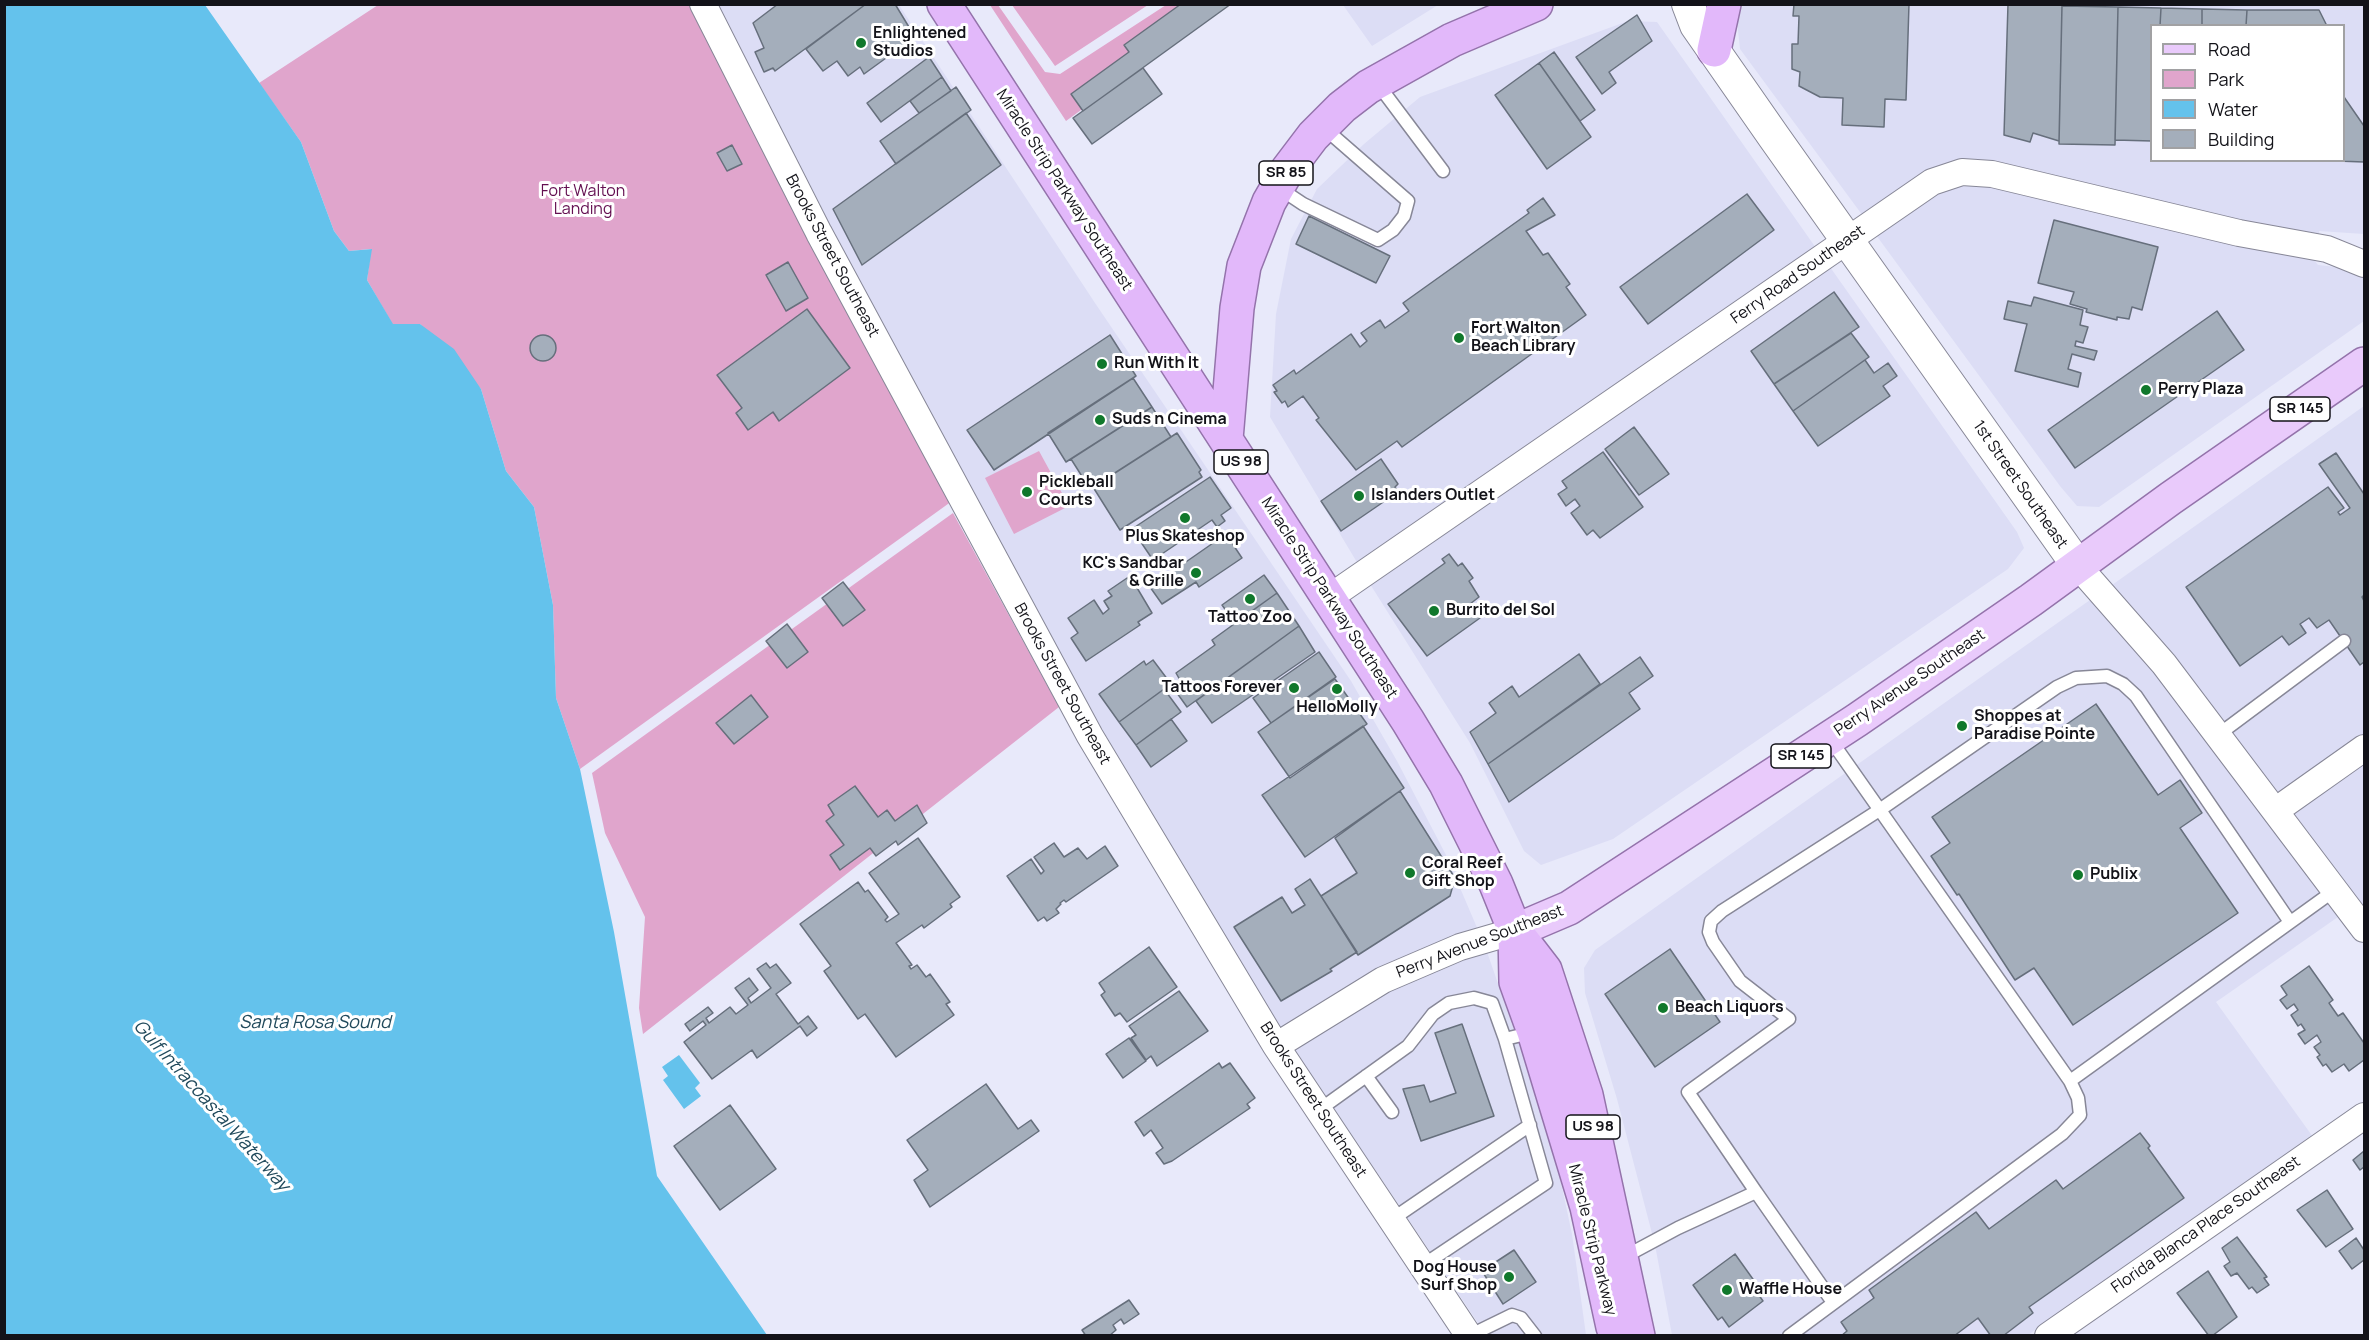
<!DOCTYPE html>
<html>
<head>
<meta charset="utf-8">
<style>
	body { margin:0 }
	#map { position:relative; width:2369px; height:1340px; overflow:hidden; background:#e8e9fa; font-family:Manrope,sans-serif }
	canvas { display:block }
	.frame { position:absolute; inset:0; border:6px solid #131319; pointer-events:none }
	.legend { position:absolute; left:2150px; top:24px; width:195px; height:138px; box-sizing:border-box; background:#fff; border:2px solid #a1a1a3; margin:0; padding:8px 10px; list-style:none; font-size:18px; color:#131319 }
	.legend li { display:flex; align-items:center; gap:12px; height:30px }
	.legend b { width:30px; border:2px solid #a1a1a3 }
</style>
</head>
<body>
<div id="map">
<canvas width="2369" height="1340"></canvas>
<div class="frame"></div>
<ul class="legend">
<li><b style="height:8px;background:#e9cafb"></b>Road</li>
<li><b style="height:16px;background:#e0a5cc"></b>Park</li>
<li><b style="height:16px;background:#64c2ec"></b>Water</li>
<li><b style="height:16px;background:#a4aebb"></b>Building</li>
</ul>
</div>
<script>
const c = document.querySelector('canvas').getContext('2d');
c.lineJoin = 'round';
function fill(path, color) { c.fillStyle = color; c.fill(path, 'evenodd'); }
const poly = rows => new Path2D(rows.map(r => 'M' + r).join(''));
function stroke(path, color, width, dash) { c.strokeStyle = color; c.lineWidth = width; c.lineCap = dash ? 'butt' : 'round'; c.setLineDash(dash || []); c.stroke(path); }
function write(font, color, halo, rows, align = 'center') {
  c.font = font + ' Manrope,sans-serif'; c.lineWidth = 6; c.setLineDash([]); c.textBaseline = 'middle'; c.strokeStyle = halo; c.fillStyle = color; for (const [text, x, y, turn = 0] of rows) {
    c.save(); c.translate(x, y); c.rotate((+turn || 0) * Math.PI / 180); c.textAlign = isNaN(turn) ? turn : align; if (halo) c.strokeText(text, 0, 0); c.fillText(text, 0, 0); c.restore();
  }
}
fill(poly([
	[1743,4,2364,5,2364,234,2319,231,2319,235,2243,221,1997,162,1964,160,1863,216,1740,49,1737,21],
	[2152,26,2344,26,2344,160,2152,160],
	[718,5,899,5,1095,303,1351,681,1397,761,1446,855,1478,930,1281,1029,1102,729,1019,579,831,227],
	[1343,5,1438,5,1372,46],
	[1628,21,1657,22,1816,248,1358,564,1270,417,1276,314,1291,239,1317,189,1364,144,1420,97],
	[1962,184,1988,186,2234,245,2314,260,2318,265,2336,267,2364,278,2364,321,2099,507,2077,506,2060,486,1876,235,1937,192],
	[1830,267,2017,532,2024,548,2008,569,1613,839,1541,865,1524,851,1470,743,1370,584],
	[2364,406,2364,734,2279,794,2175,656,2112,585],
	[2090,600,2154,672,2338,917,2216,1002,2313,1137,2028,1335,1672,1335,1655,1245,1617,1099,1585,993,1584,968,1595,950],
	[2364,763,2364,907,2293,812],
	[1487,952,1551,1136,1572,1234,1586,1335,1486,1335,1294,1049,1388,991,1463,959]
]), '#dcddf5');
fill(poly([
	[378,5,703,5,959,496,580,769,556,698,553,605,534,507,506,471,481,389,420,324,393,325,367,280,371,249,349,251,334,231,301,142,259,83],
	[990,5,998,5,1045,72,1060,74,1166,5,1225,5,1066,121],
	[1012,5,1148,5,1055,66],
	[1039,451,1069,506,1014,534,985,478],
	[953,513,1059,707,643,1034,639,1008,645,917,605,833,592,773]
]), '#e0a5cc');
fill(poly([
	[5,4,205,5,301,142,334,231,349,251,372,249,367,280,393,324,420,324,454,349,481,389,506,471,534,507,553,605,556,698,580,769,614,932,657,1176,767,1335,5,1335],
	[679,1055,700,1083,695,1088,701,1096,684,1109,663,1080,668,1076,662,1067]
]), '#64c2ec');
const building = poly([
	[778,4,866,4,775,71,773,68,764,72,755,52,764,48,753,23,778,4],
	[866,4,895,4,915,37,864,74,860,67,848,76,837,61,823,71,806,49,866,4],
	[1181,4,1231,4,1083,111,1071,94,1129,52,1124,45,1181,4],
	[1794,4,1909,4,1906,100,1885,99,1884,127,1842,125,1843,98,1820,97,1799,86,1800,72,1792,69,1792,44,1798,44,1799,16,1793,16,1794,4],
	[2008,4,2062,4,2059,141,2033,133,2030,142,2004,135,2008,4],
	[2062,6,2118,7,2115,145,2059,144,2062,6],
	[2118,7,2161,8,2160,26,2152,26,2152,141,2115,140,2118,7],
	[2161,8,2202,9,2202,26,2160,26,2161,8],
	[2202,9,2247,10,2246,26,2202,26,2202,9],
	[2247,10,2319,10,2327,26,2246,26,2247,10],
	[1637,15,1652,41,1609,72,1616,83,1602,94,1576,57,1637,15],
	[1554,52,1595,110,1580,121,1539,63,1554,52],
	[929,57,942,77,881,122,867,103,929,57],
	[1539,63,1591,137,1547,169,1495,95,1539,63],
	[1143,68,1162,94,1092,144,1073,118,1143,68],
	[942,77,951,91,919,113,910,101,942,77],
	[956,87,971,110,896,164,880,141,956,87],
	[2344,97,2364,126,2364,162,2310,160,2344,160,2344,97],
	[966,113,1001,165,862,265,833,209,966,113],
	[732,145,742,164,727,171,717,153,732,145],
	[1747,194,1774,230,1648,324,1620,287,1747,194],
	[1543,198,1555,215,1526,231,1543,255,1548,253,1570,284,1566,287,1586,315,1402,447,1397,441,1356,470,1316,420,1319,418,1303,396,1288,407,1285,401,1282,403,1274,392,1277,391,1273,385,1294,370,1296,374,1351,334,1360,347,1367,341,1361,333,1380,320,1385,328,1409,311,1403,303,1529,213,1527,210,1543,198],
	[1309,216,1390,256,1376,283,1296,244,1309,216],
	[2054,220,2158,247,2142,310,2132,307,2129,319,2117,317,2117,320,2086,312,2087,309,2070,304,2074,292,2038,283,2054,220],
	[788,262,808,298,786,311,766,275,788,262],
	[1834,292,1859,327,1774,384,1751,351,1834,292],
	[2034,297,2083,310,2080,325,2088,327,2083,343,2076,341,2075,346,2097,351,2094,360,2072,354,2068,369,2081,373,2078,387,2015,371,2027,324,2004,319,2008,301,2031,306,2034,297],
	[807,309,850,368,779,421,773,412,748,430,736,413,742,408,717,375,807,309],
	[2217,311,2244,350,2075,468,2048,430,2217,311],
	[1851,333,1869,357,1793,411,1774,384,1851,333],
	'530 348a13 13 0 1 1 26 0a13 13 0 1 1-26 0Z',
	[1110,335,1136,376,994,470,967,430,1110,335],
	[1865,360,1874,373,1888,363,1897,376,1883,386,1890,396,1818,446,1793,411,1865,360],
	[1133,378,1152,407,1066,462,1048,433,1133,378],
	[1152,407,1171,437,1090,489,1071,459,1152,407],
	[1634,427,1669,474,1639,495,1605,449,1634,427],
	[1177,433,1201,470,1199,472,1202,477,1120,530,1093,487,1177,433],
	[1603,452,1643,507,1600,538,1593,530,1587,535,1571,513,1580,506,1575,499,1566,506,1558,494,1567,488,1562,481,1603,452],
	[2336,453,2364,494,2364,595,2362,597,2364,601,2364,662,2360,665,2329,620,2317,628,2309,618,2300,624,2306,633,2289,645,2282,636,2240,666,2186,587,2328,487,2344,508,2338,512,2340,515,2350,508,2319,464,2336,453],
	[1381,459,1398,484,1395,487,1398,492,1341,531,1321,501,1381,459],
	[1210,477,1231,508,1221,515,1225,521,1217,527,1212,520,1153,560,1132,529,1210,477],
	[1226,534,1242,558,1199,587,1196,582,1162,604,1150,587,1226,534],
	[1449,554,1458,566,1462,563,1473,578,1469,581,1479,597,1470,604,1480,618,1427,656,1388,604,1445,563,1442,559,1449,554],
	[1264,575,1277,593,1235,623,1222,605,1264,575],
	[1130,576,1152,613,1138,622,1140,625,1086,661,1071,638,1078,633,1068,618,1094,600,1103,614,1109,609,1104,601,1112,596,1108,591,1130,576],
	[843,582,865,610,843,626,822,598,843,582],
	[1277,593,1299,626,1187,707,1172,686,1180,680,1176,673,1215,645,1212,640,1277,593],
	[787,624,808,652,787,668,766,641,787,624],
	[1299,626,1315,652,1212,723,1196,701,1299,626],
	[1319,652,1336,677,1271,723,1253,698,1319,652],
	[1579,654,1600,684,1488,764,1470,732,1496,713,1489,703,1512,686,1519,697,1579,654],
	[1640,657,1653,676,1629,693,1640,709,1509,802,1488,764,1640,657],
	[1153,660,1171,684,1119,722,1099,694,1144,661,1146,665,1153,660],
	[1335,679,1367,724,1290,778,1258,732,1335,679],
	[1164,689,1181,712,1136,745,1119,722,1164,689],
	[751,695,768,717,734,744,716,723,751,695],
	[2096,704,2158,795,2180,780,2202,813,2180,828,2238,913,2073,1025,2034,968,2015,980,1959,894,1957,895,1931,856,1950,843,1932,817,2096,704],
	[1171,719,1187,741,1151,767,1136,745,1171,719],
	[1363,726,1404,788,1305,857,1262,795,1363,726],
	[855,786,878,817,887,810,895,821,917,805,927,823,898,845,896,841,876,856,870,848,840,870,830,855,844,845,826,821,834,815,828,805,855,786],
	[1400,791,1455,878,1450,896,1358,955,1321,896,1357,873,1335,838,1400,791],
	[918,838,960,897,950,904,952,907,924,928,922,925,896,943,912,965,909,966,911,969,917,965,926,977,930,974,950,1002,946,1004,954,1015,896,1057,865,1014,858,1019,824,971,831,966,800,924,858,882,865,892,868,890,888,917,885,920,887,922,899,914,869,873,918,838],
	[1054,843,1064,857,1078,848,1087,859,1105,846,1118,866,1066,902,1064,900,1060,903,1061,904,1056,909,1059,913,1047,921,1044,917,1038,921,1007,876,1031,859,1041,874,1044,871,1034,857,1054,843],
	[1310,879,1357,952,1330,969,1332,971,1281,1001,1234,927,1282,897,1292,913,1305,905,1295,889,1310,879],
	[1149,947,1177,987,1127,1022,1120,1013,1115,1016,1101,995,1105,992,1099,983,1149,947],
	[1670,949,1720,1022,1655,1067,1605,994,1670,949],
	[766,963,770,968,776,964,791,983,776,994,798,1024,808,1016,817,1028,807,1036,800,1026,757,1058,752,1050,712,1079,684,1042,706,1025,703,1021,690,1031,685,1024,708,1007,713,1013,706,1018,709,1023,730,1007,736,1014,748,1005,735,988,749,978,758,990,748,998,751,1003,771,988,757,969,766,963],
	[2309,966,2333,1000,2329,1003,2338,1016,2343,1013,2364,1043,2364,1060,2349,1071,2344,1064,2332,1072,2326,1064,2323,1066,2317,1057,2320,1055,2314,1047,2321,1042,2317,1035,2305,1044,2298,1034,2305,1030,2301,1024,2298,1026,2291,1015,2298,1010,2294,1004,2287,1009,2280,1000,2287,995,2281,986,2309,966],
	[1179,991,1208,1031,1157,1066,1151,1056,1146,1060,1131,1038,1136,1035,1129,1026,1179,991],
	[1462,1024,1494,1116,1421,1141,1403,1089,1424,1085,1430,1102,1456,1093,1435,1033,1462,1024],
	[1129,1038,1146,1061,1123,1078,1106,1054,1129,1038],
	[1219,1063,1222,1068,1230,1063,1255,1098,1247,1104,1250,1108,1172,1161,1164,1164,1156,1153,1163,1148,1151,1130,1144,1136,1135,1122,1219,1063],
	[986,1084,1018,1129,1031,1120,1039,1131,930,1207,914,1180,928,1170,907,1140,986,1084],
	[730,1105,776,1169,720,1210,674,1146,730,1105],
	[2140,1133,2150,1146,2148,1148,2184,1198,2029,1307,2033,1313,2003,1336,1991,1336,1978,1318,1954,1336,1841,1336,1847,1331,1841,1322,1874,1298,1869,1290,1976,1212,1989,1229,2056,1180,2063,1189,2140,1133],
	[2364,1151,2364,1167,2360,1170,2353,1160,2364,1151],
	[2327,1190,2353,1229,2326,1247,2297,1210,2327,1190],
	[2237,1237,2267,1277,2264,1278,2269,1285,2257,1293,2252,1287,2249,1289,2237,1273,2231,1276,2224,1266,2230,1262,2222,1248,2237,1237],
	[2356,1238,2364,1250,2364,1260,2352,1269,2339,1251,2356,1238],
	[1514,1250,1536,1282,1503,1304,1482,1271,1514,1250],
	[1735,1254,1760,1289,1756,1291,1763,1301,1729,1327,1722,1317,1718,1320,1693,1285,1735,1254],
	[2208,1271,2237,1317,2212,1336,2209,1336,2177,1293,2208,1271],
	[1129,1300,1139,1314,1124,1324,1121,1319,1113,1325,1116,1330,1109,1336,1086,1336,1082,1330,1129,1300]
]);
fill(building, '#a4aebb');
stroke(building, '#666f7c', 1.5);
const service = poly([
	[1377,83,1443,171],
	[1279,188,1303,204,1378,240,1393,230,1404,216,1408,201,1323,127],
	[2218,735,2344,641],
	[1830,739,2070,1081,2335,890],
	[1366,1076,1392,1112],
	[1319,1110,1408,1046,1433,1014,1449,1003,1474,998,1492,1003,1505,1039],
	[1756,1192,1688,1092,1789,1019,1740,981,1713,942,1709,932,1711,921,1722,911,1881,809,2057,687,2076,678,2107,676,2123,684,2136,696,2290,922],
	[1391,1220,1530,1125],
	[1624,1257,1678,1228,1756,1192,1832,1301],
	[1422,1266,1546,1183,1505,1039,1534,1032],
	[1469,1336,1512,1315,1521,1318,1535,1336],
	[1789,1336,2062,1134,2080,1115,2078,1098,2070,1081]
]);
const minor = poly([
	[703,4,819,233,1090,736,1276,1046,1469,1336],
	[2078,566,2164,664,2364,929],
	[1330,597,1932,182,1962,172,1992,174,2239,233,2327,249,2364,264],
	[2275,811,2364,748],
	[1276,1046,1383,980,1460,947,1515,931],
	[2048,1336,2364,1116]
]);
const tertiary = poly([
	[1688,4,1696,25,1774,137,2078,566]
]);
const primary = poly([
	[1515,931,1569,908,1857,720,2031,600,2171,498,2364,364]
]);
const trunk = poly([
	[944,4,1408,721,1446,784,1496,884,1515,931,1545,970,1586,1095,1638,1336],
	[1714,50,1724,4],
	[1226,439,1237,308,1244,266,1269,202,1288,169,1313,136,1342,107,1368,87,1452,40,1536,4],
	[1515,931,1516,982,1534,1032,1587,1207,1613,1327]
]);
stroke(service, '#878797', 15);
stroke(minor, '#878797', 28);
stroke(tertiary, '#878797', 34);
stroke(primary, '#9473ab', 36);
stroke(trunk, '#9473ab', 36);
stroke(service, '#fff', 12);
stroke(minor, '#fff', 26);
stroke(tertiary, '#fff', 32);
stroke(primary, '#e9cafb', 33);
stroke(trunk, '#e2b8fa', 33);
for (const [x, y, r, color] of [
	[861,43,6,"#10782b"],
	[1459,338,6,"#10782b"],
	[1102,364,6,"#10782b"],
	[2146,390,6,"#10782b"],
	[1100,420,6,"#10782b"],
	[1027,492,6,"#10782b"],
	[1359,496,6,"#10782b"],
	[1185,518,6,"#10782b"],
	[1196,573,6,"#10782b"],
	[1250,599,6,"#10782b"],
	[1434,611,6,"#10782b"],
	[1294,688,6,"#10782b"],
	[1337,689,6,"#10782b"],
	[1962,726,6,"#10782b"],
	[1410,873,6,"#10782b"],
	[2078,875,6,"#10782b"],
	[1663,1008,6,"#10782b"],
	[1509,1277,6,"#10782b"],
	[1727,1290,6,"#10782b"]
]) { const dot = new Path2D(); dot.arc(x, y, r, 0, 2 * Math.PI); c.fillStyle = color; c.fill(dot); stroke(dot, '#fff', 2); }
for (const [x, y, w] of [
	[1286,173,54],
	[2300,409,60],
	[1241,462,54],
	[1801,756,60],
	[1593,1127,54]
]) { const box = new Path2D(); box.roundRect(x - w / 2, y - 12, w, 24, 4.5); c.fillStyle = '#fff'; c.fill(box); stroke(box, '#131319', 1.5); }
write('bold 15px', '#131319', null, [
	["SR 85",1286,173],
	["SR 145",2300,409],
	["US 98",1241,462],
	["SR 145",1801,756],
	["US 98",1593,1127]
]);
write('bold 16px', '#131319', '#fff', [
	["Enlightened",873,34],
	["Studios",873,52],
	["Fort Walton",1471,329],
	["Beach Library",1471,347],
	["Run With It",1114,364],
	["Perry Plaza",2158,390],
	["Suds n Cinema",1112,420],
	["Pickleball",1039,483],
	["Courts",1039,501],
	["Islanders Outlet",1371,496],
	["Plus Skateshop",1185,537,"center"],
	["KC's Sandbar",1184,564,"right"],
	["& Grille",1184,582,"right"],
	["Burrito del Sol",1446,611],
	["Tattoo Zoo",1250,618,"center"],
	["Tattoos Forever",1282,688,"right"],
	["HelloMolly",1337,708,"center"],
	["Shoppes at",1974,717],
	["Paradise Pointe",1974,735],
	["Coral Reef",1422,864],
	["Gift Shop",1422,882],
	["Publix",2090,875],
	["Beach Liquors",1675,1008],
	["Dog House",1497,1268,"right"],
	["Surf Shop",1497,1286,"right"],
	["Waffle House",1739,1290]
], 'left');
write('16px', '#131319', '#fff', [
	["Miracle Strip Parkway Southeast",1064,190,57],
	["Brooks Street Southeast",832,256,62],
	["Ferry Road Southeast",1798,275,-35],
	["1st Street Southeast",2020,485,55],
	["Miracle Strip Parkway Southeast",1329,598,57],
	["Perry Avenue Southeast",1910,683,-34],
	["Brooks Street Southeast",1062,684,61],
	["Perry Avenue Southeast",1480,942,-21],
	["Brooks Street Southeast",1313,1100,57],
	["Florida Blanca Place Southeast",2206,1225,-35],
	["Miracle Strip Parkway",1592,1240,76]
]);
write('16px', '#630e50', '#fff', [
	["Fort Walton",583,192],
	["Landing",583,210]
]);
write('italic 18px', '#214a5c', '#fff', [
	["Santa Rosa Sound",315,1023],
	["Gulf Intracoastal Waterway",211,1106,48]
]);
</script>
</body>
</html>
